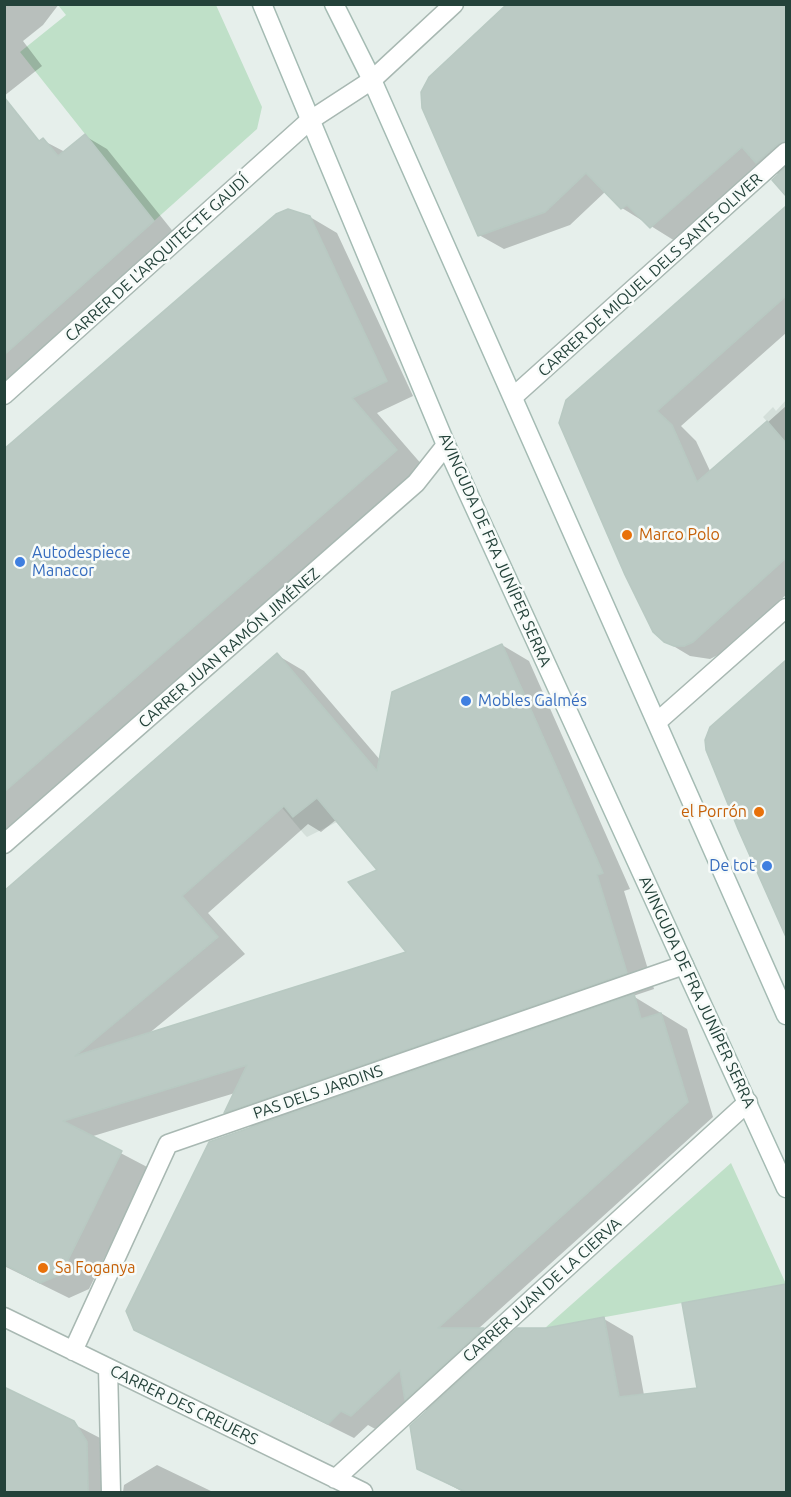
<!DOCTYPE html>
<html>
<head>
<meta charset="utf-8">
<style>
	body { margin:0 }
	#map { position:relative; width:791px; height:1497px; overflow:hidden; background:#e6efeb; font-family:Ubuntu,sans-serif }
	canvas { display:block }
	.frame { position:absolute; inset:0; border:6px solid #24423a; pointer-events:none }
</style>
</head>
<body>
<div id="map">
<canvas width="791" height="1497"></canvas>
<div class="frame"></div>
</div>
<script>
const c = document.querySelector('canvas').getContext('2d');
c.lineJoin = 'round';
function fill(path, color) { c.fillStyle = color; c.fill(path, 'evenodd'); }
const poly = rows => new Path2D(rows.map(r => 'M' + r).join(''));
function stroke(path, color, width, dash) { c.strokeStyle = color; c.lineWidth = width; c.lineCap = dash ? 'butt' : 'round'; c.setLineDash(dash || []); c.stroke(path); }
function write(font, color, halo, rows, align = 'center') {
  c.font = font + ' Ubuntu,sans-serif'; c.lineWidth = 5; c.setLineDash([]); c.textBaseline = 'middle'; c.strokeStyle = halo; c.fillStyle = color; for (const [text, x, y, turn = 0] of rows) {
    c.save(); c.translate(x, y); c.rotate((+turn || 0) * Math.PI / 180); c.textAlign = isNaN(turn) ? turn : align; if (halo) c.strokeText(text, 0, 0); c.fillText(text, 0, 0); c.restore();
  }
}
fill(poly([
	[786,400,786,443,763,417,773,407,776,411],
	[230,695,270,742,337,822,307,837,304,834,205,716]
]), '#d4dfda');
fill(poly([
	[58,5,216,5,262,107,257,129,154,221,20,52,66,15],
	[731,1163,786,1284,545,1328]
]), '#bfe0c8');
fill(poly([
	[4,4,59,4,43,25,23,41,42,66,4,96],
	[510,4,786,4,786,194,774,180,780,175,762,165,675,241,622,208,606,191,570,225,504,249,479,235],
	[85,136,107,149,175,234,4,386,4,175,44,141,65,152],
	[786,208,786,333,681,426,696,441,711,473,786,406,786,595,718,655,710,659,690,656,665,641,567,401],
	[310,217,337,233,413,396,377,413,423,466,4,831,4,453],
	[502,645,529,661,630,889,624,891,654,989,633,996,687,1029,713,1117,478,1329,483,1329,504,1342,546,1329,604,1319,633,1336,644,1395,699,1389,683,1304,786,1285,786,1492,463,1492,418,1468,428,1411,409,1400,377,1430,368,1425,354,1438,135,1329,253,1128,225,1112,235,1093,90,1137,149,1168,89,1289,69,1298,4,1266,4,893,277,655,304,671,381,761],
	[337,819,379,871,409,953,147,1035,245,954,208,913,308,824,321,832],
	[786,661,786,933,739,828,712,728],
	[4,1388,100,1438,112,1458,113,1492,4,1492],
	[157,1465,213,1492,123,1492,124,1485]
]), '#0003');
const building = poly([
	[507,4,786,4,786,141,778,144,756,163,742,147,650,228,627,205,621,209,586,173,545,212,478,236,422,108,421,92,429,77,507,4],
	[4,97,39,141,43,138,58,156,85,134,154,221,4,355,4,97],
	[786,167,786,196,772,180,786,167],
	[786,206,786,296,657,411,672,425,697,482,767,421,786,443,786,558,693,642,684,646,674,646,664,642,653,632,625,575,559,423,566,400,786,206],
	[288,209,310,216,387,381,352,398,397,450,4,792,4,449,276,214,288,209],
	[502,644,603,873,597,875,627,973,224,1113,247,1065,63,1121,122,1151,61,1274,40,1283,4,1264,4,891,277,653,377,771,392,692,502,644],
	[317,798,377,870,348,882,406,952,75,1056,218,937,182,896,284,806,293,817,317,798],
	[786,660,786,937,738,829,706,750,705,740,710,727,786,660],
	[634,994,641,1019,661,1013,688,1102,438,1328,484,1328,405,1400,400,1370,351,1416,341,1411,328,1424,134,1330,126,1311,209,1142,634,994],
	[786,1284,786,1492,466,1492,417,1469,410,1426,517,1328,546,1328,604,1317,619,1397,697,1388,682,1303,786,1284],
	[4,1387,74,1421,87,1442,88,1492,4,1492,4,1387]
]);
fill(building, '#bbcac4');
stroke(building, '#b8c9c2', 1.5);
const minor = poly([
	[4,395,309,121,372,80,454,4],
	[513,397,786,152],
	[657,722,786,608],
	[4,844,416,483,446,445],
	[4,1317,363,1492],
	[73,1351,168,1144,684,965],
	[108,1368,111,1492],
	[335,1479,748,1102]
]);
const secondary = poly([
	[262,4,446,445,786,1188],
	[334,4,372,80,786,1015]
]);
stroke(minor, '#a8b8b2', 21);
stroke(secondary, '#a4bbb3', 21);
stroke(minor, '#fff', 18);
stroke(secondary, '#fff', 18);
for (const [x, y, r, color] of [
	[627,535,6,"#e8710a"],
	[20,562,6,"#3f7fe0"],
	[466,701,6,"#3f7fe0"],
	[759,812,6,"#e8710a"],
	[767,866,6,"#3f7fe0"],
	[43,1268,6,"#e8710a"]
]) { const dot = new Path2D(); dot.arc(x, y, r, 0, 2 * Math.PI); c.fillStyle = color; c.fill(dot); stroke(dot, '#f7fbf9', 2); }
write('16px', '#24423a', '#f7fbf9', [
	["CARRER DE L'ARQUITECTE GAUDÍ",157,258,-42],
	["CARRER DE MIQUEL DELS SANTS OLIVER",650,275,-42],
	["AVINGUDA DE FRA JUNÍPER SERRA",495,550,66],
	["CARRER JUAN RAMÓN JIMÉNEZ",229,648,-41],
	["AVINGUDA DE FRA JUNÍPER SERRA",697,992,65],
	["PAS DELS JARDINS",318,1092,-19],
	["CARRER JUAN DE LA CIERVA",542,1290,-42],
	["CARRER DES CREUERS",184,1405,26]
]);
write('16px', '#c56008', '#f7fbf9', [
	["Marco Polo",639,535],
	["el Porrón",747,812,"right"],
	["Sa Foganya",55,1268]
], 'left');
write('16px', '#366cbe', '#f7fbf9', [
	["Autodespiece",32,553],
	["Manacor",32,571],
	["Mobles Galmés",478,701],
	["De tot",755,866,"right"]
], 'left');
</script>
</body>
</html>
